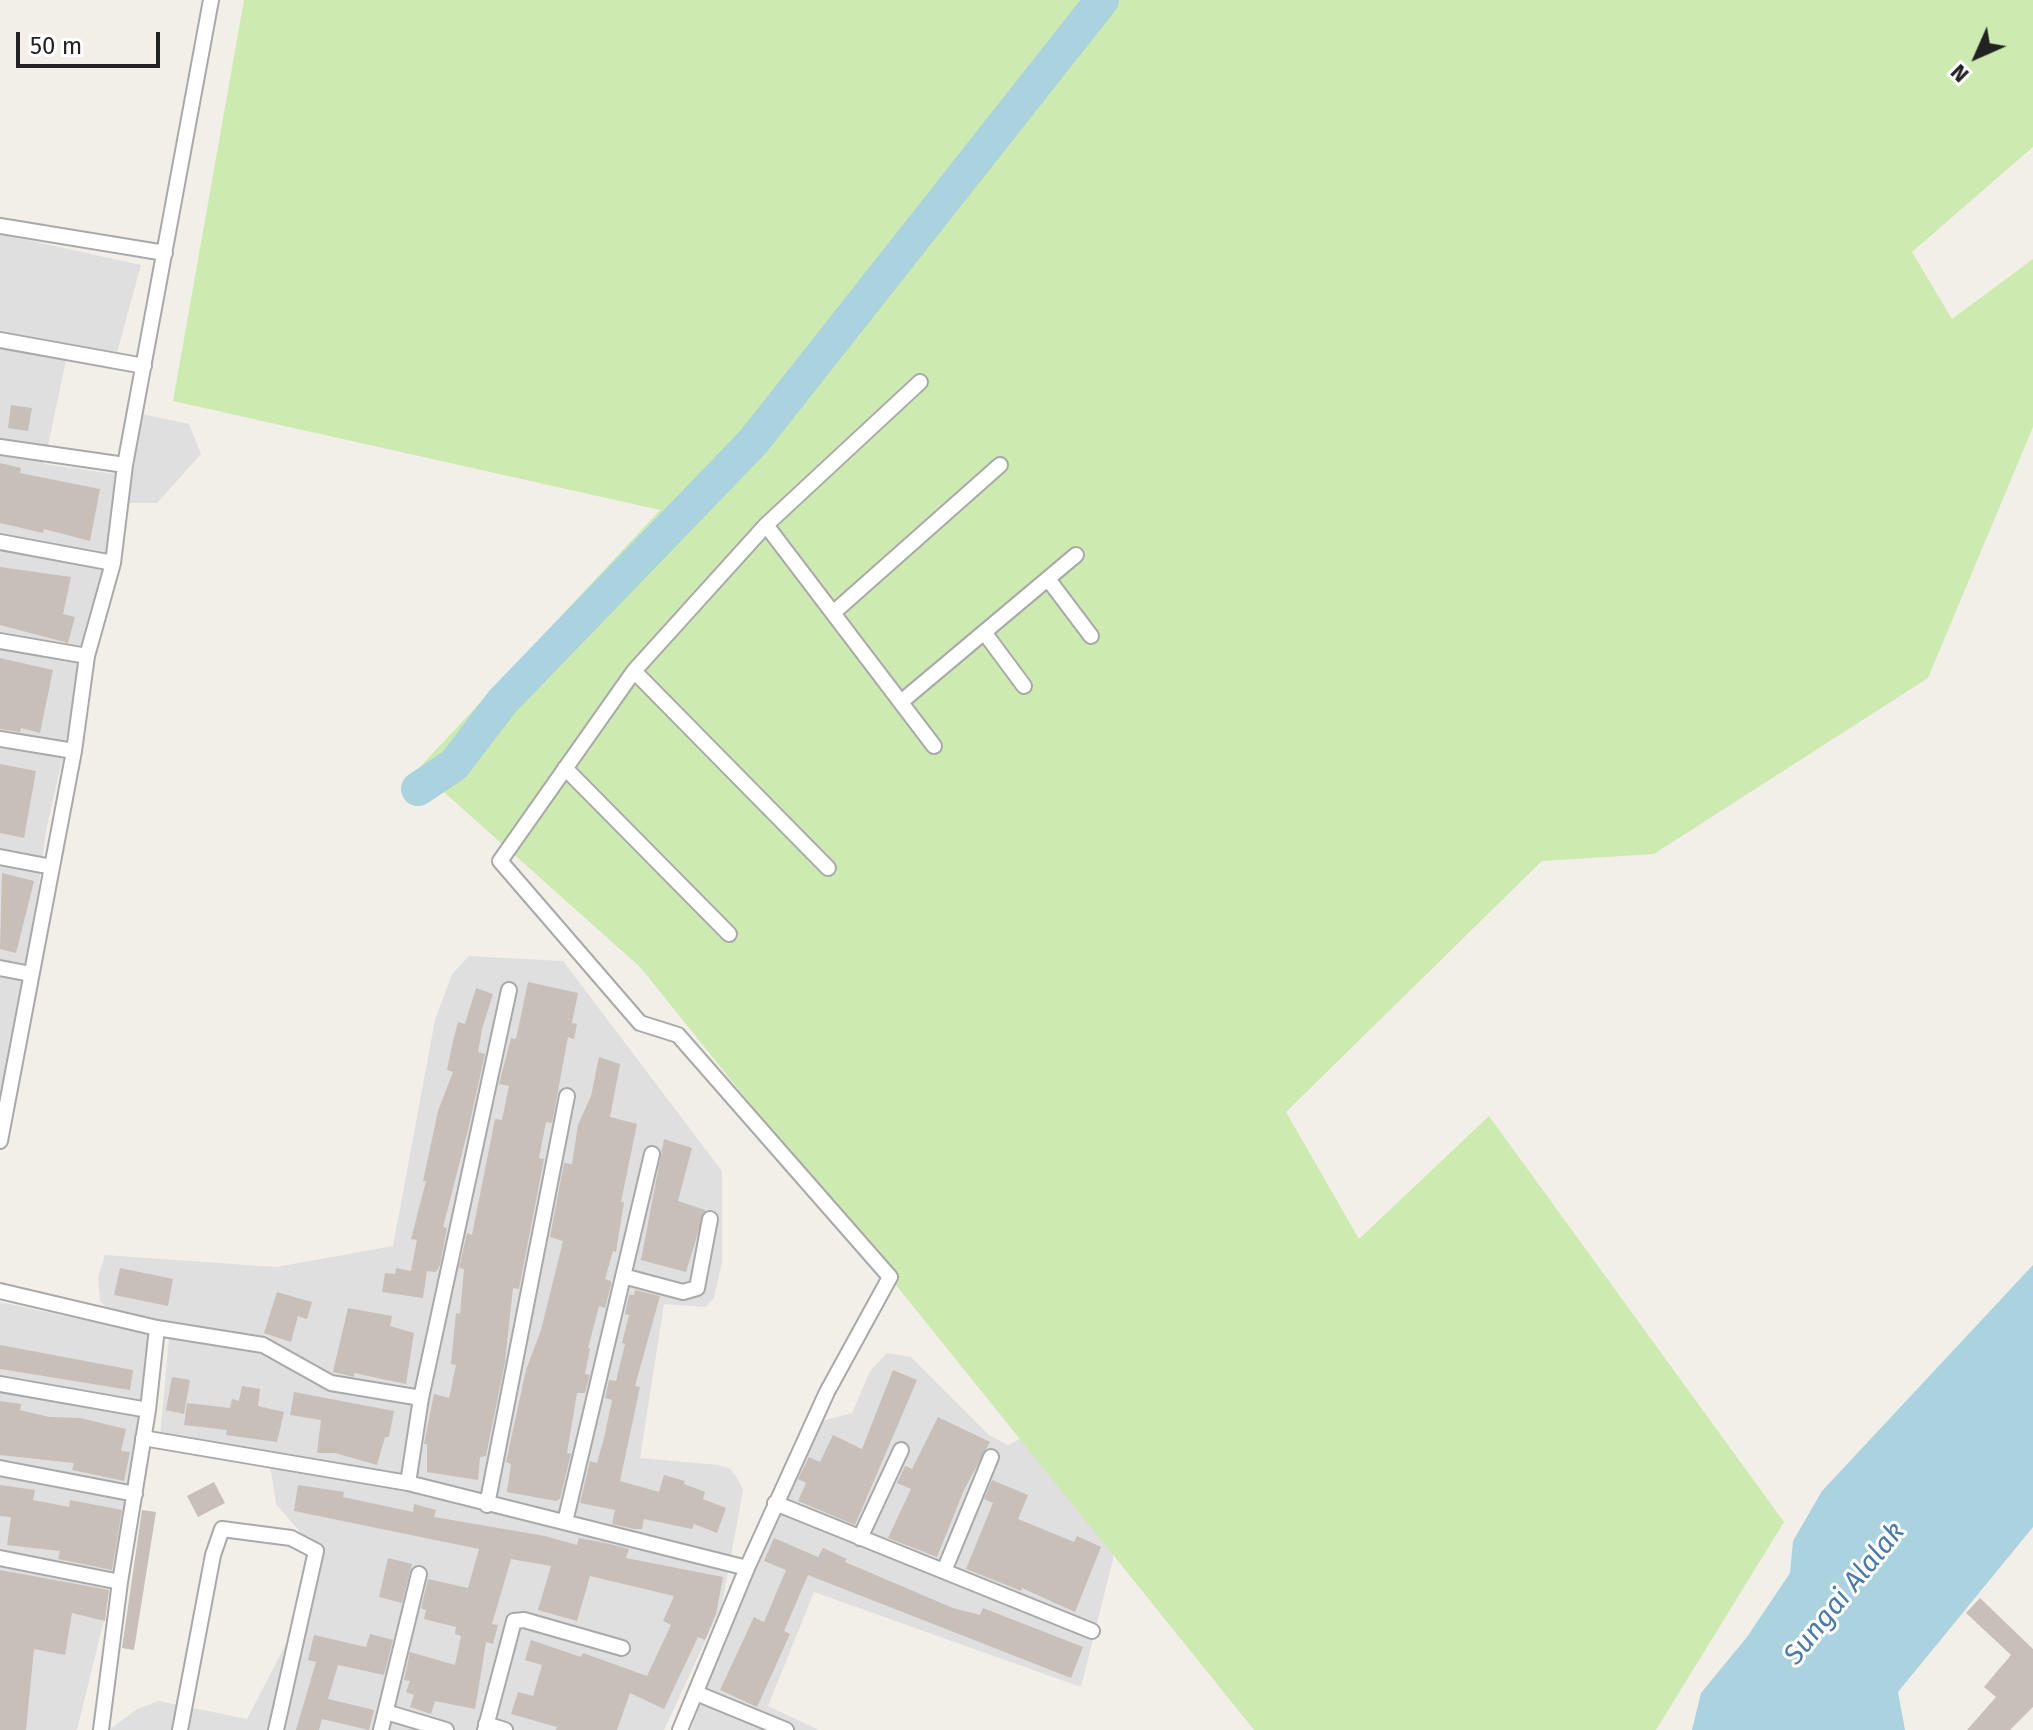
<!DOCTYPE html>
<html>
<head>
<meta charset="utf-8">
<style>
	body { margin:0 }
	#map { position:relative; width:2033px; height:1730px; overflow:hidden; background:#f2efe9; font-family:"Fira Sans",sans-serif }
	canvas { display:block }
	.north { position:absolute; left:1937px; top:16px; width:80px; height:80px; -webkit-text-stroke:6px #fff; paint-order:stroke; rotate:225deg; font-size:22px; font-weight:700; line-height:32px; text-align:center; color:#222 }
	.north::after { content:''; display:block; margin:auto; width:28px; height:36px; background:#222; clip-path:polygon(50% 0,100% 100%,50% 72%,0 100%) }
	.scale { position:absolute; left:16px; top:32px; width:144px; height:36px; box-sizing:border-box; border:4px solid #222; border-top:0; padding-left:10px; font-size:24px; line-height:28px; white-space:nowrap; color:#222; -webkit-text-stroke:6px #fff; paint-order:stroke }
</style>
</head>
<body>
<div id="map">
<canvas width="2033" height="1730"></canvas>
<div class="north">N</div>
<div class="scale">50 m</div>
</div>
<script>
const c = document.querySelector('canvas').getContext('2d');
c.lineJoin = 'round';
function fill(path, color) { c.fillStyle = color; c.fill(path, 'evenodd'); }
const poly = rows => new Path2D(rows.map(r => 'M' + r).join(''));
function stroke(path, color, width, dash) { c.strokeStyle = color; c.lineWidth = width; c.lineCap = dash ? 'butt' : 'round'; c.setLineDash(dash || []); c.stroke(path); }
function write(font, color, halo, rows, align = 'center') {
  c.font = font + ' "Fira Sans",sans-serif'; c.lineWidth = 6; c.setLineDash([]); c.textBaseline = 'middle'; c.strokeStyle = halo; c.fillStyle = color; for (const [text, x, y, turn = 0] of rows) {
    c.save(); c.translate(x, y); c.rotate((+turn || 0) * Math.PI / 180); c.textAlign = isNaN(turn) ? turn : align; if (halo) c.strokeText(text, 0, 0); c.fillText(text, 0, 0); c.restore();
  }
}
fill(poly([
	[0,234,141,265,116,356,68,351,44,464,114,474,142,414,189,424,201,454,157,503,120,503,46,831,30,951,0,1113],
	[469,956,563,961,722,1171,722,1262,714,1298,705,1307,664,1304,640,1458,719,1465,730,1469,738,1479,743,1490,722,1605,664,1730,109,1730,137,1709,159,1701,247,1719,287,1642,311,1561,306,1539,276,1504,269,1459,159,1447,170,1327,117,1318,100,1301,98,1277,105,1255,276,1267,393,1246,435,1020,452,974],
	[0,1302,149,1334,137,1438,105,1616,77,1730,0,1730],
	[887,1353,911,1357,989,1435,1008,1445,1028,1434,1113,1533,1113,1559,1081,1687,814,1592,768,1706,819,1730,691,1730,754,1551,808,1425,852,1413,870,1371]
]), '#e0dfdf');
fill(poly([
	[244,0,2033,0,2033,147,1912,252,1952,319,2033,259,2033,427,1928,678,1654,854,1542,861,1286,1112,1359,1239,1489,1116,1784,1522,1656,1730,1254,1730,640,967,418,769,660,510,173,401]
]), '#cdebb0');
fill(poly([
	[2033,1265,2033,1527,1898,1692,1905,1730,1692,1730,1701,1693,1747,1637,1790,1573,1793,1541,1822,1491]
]), '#aad3df');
stroke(poly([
	[418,789,454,765,502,702,753,442,1102,0]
]), '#aad3df', 34);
fill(poly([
	[11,405,32,408,28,431,8,428],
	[0,463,21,468,20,473,100,489,90,541,44,529,43,533,0,523],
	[0,567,71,577,63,614,75,617,68,643,0,625],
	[0,658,53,670,40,733,21,728,20,732,0,729],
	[0,764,36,771,24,838,0,833],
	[2,873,34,881,16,953,0,949],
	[528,982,578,993,572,1023,577,1024,574,1039,568,1037,552,1123,546,1122,539,1158,544,1159,519,1289,513,1288,505,1362,486,1456,480,1457,478,1480,427,1472,427,1444,424,1444,434,1394,449,1398,456,1365,451,1364,456,1313,460,1314,464,1269,459,1268,467,1233,472,1235,495,1119,502,1120,509,1086,499,1084,511,1038,516,1039],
	[476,988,493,994,482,1029,478,1052,485,1054,469,1126,443,1227,447,1228,440,1265,436,1272,427,1271,423,1298,382,1292,385,1273,395,1274,396,1268,411,1271,417,1240,411,1239,426,1181,423,1181,438,1111,453,1072,447,1070,453,1041,458,1022,465,1024],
	[599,1057,620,1064,610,1117,637,1124,621,1202,624,1202,616,1252,613,1251,605,1279,611,1281,611,1285,605,1308,599,1306,588,1348,590,1349,585,1374,590,1375,585,1393,577,1393,567,1453,571,1454,560,1499,556,1501,507,1492,511,1464,506,1462,526,1370,541,1330,563,1241,550,1237,564,1163,572,1164,578,1125,591,1096],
	[664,1139,692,1148,678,1201,705,1210,686,1272,641,1260],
	[120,1268,173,1279,168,1306,114,1295],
	[635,1290,660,1296,635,1386,640,1387,620,1481,659,1492,664,1475,685,1481,684,1484,705,1492,703,1499,726,1508,717,1533,694,1524,692,1529,644,1519,642,1529,634,1529,612,1524,615,1510,580,1503,590,1461,597,1463,604,1438,612,1400,605,1398,609,1380,616,1381,625,1344,622,1343,629,1315,625,1314,629,1295,634,1295],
	[277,1292,312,1302,307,1319,298,1316,291,1342,264,1333],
	[348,1308,392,1316,390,1326,414,1333,406,1384,354,1373,354,1377,333,1372],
	[0,1345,133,1370,130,1390,0,1369],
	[893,1370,917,1380,855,1525,798,1501,806,1483,798,1479,809,1457,820,1462,833,1435,862,1449],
	[172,1377,190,1380,184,1414,166,1410],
	[242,1386,260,1389,258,1406,284,1412,277,1442,226,1435,227,1430,184,1425,187,1403,230,1408,232,1399,239,1401],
	[294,1392,394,1411,389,1437,385,1437,377,1465,335,1453,317,1453,321,1420,290,1415],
	[0,1401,21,1404,20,1410,49,1417,80,1418,126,1429,121,1451,130,1452,124,1481,72,1470,74,1463,0,1455],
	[938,1417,990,1442,964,1490,937,1557,888,1538,911,1489,897,1483,905,1466,912,1469],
	[992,1480,1028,1495,1018,1519,1074,1542,1077,1536,1101,1547,1075,1612,1022,1588,1021,1591,966,1569,993,1503,984,1499],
	[214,1482,225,1503,198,1517,187,1496],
	[0,1485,35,1490,33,1500,69,1507,70,1500,122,1510,112,1570,58,1559,60,1551,7,1545,11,1517,0,1516],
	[298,1485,344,1492,343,1497,413,1512,414,1504,436,1510,434,1517,545,1536,577,1545,579,1538,606,1543,629,1549,626,1558,723,1577,716,1614,705,1640,698,1637,664,1709,630,1693,617,1730,556,1730,557,1727,511,1714,518,1692,533,1696,542,1665,525,1660,531,1640,581,1657,583,1653,647,1676,671,1625,663,1621,674,1596,590,1576,577,1621,538,1610,551,1566,511,1559,492,1624,498,1625,493,1644,486,1642,475,1709,435,1701,431,1714,410,1707,414,1695,406,1692,410,1681,404,1680,410,1652,455,1665,461,1636,455,1634,456,1627,424,1619,426,1610,421,1608,428,1579,468,1588,479,1549,294,1511],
	[142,1510,156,1512,134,1650,122,1648],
	[774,1538,818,1557,823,1548,847,1559,845,1562,953,1608,980,1615,983,1608,1083,1647,1071,1678,808,1575,784,1631,790,1634,757,1707,720,1690,754,1617,764,1622,786,1570,764,1561],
	[388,1558,412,1564,402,1603,379,1597],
	[0,1570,109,1590,105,1621,72,1613,65,1655,34,1649,26,1730,0,1730],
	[1980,1598,2033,1649,2033,1707,2010,1730,1967,1730,1996,1697,1984,1687,2011,1655,1966,1613],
	[370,1634,393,1640,384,1675,338,1665,328,1699,374,1710,369,1730,322,1719,319,1730,296,1730,316,1662,308,1660,314,1635,366,1647]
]), '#c7bfb8');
const minor = poly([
	[0,226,165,253],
	[0,340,144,366],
	[0,447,125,465],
	[766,525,934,746],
	[0,542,113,563],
	[1048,579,1091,636],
	[833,613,1000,465],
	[984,632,1024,686],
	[0,641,87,656],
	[634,671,828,868],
	[901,702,1076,555],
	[0,739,74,751],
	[565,768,729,934],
	[0,857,52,867],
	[0,968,31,974],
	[0,1141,74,751,87,656,113,563,125,465,211,0],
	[623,1276,683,1292,697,1288,710,1219],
	[0,1291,157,1328,263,1345,331,1383,421,1398],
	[0,1384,148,1410],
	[143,1438,408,1483,747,1568,827,1392,890,1277,678,1035,640,1023,500,861,634,671,766,525,920,382],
	[0,1468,135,1494],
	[408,1483,421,1398,509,990],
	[775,1503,1092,1631],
	[487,1505,567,1096],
	[565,1522,652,1154],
	[860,1538,901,1450],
	[0,1558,120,1582,148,1410,157,1328],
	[944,1571,991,1457],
	[696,1693,786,1730],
	[386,1712,446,1730],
	[486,1724,505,1730],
	[101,1730,120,1582],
	[180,1730,213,1555,222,1529,291,1538,316,1551,276,1730],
	[381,1730,419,1574],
	[485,1730,514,1621,524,1620,622,1648],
	[680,1730,747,1568]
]);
stroke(minor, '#a9a9a9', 18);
stroke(minor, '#fff', 14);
write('italic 28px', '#4a7aab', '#fff', [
	["Sungai Alalak",1845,1594,-51]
]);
</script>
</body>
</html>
